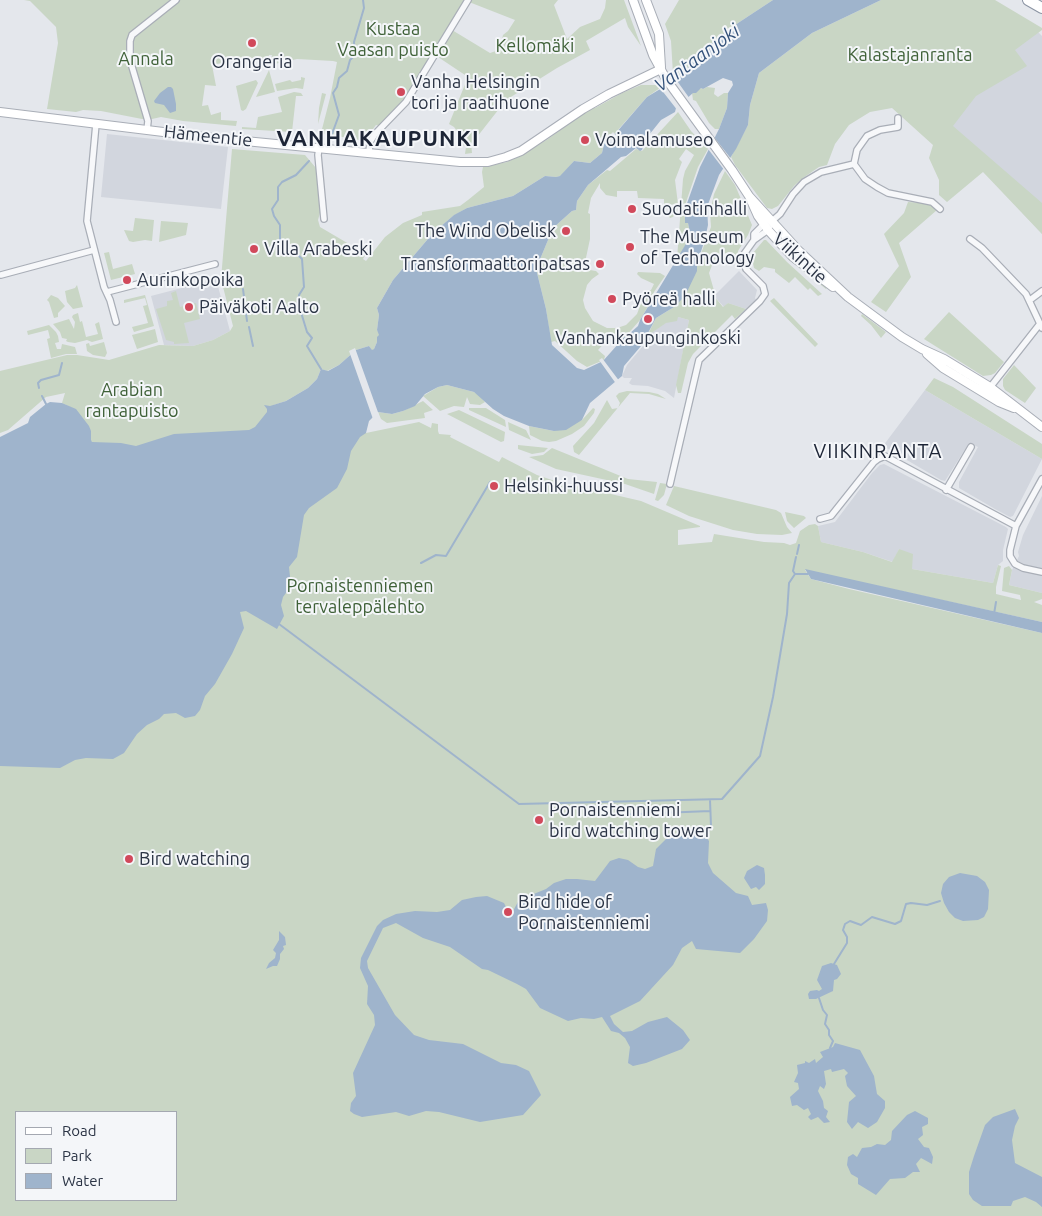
<!DOCTYPE html>
<html>
<head>
<meta charset="utf-8">
<style>
	body { margin:0 }
	#map { position:relative; width:1042px; height:1216px; overflow:hidden; background:#e4e7ec; font-family:Ubuntu,sans-serif }
	canvas { display:block }
	.legend { position:absolute; left:15px; top:1111px; width:162px; height:90px; box-sizing:border-box; background:#f4f6f9; border:1px solid #a4a8b1; margin:0; padding:6px 9px; list-style:none; font-size:15px; color:#2b3445 }
	.legend li { display:flex; align-items:center; gap:10px; height:25px }
	.legend b { width:25px; border:1px solid #a4a8b1 }
</style>
</head>
<body>
<div id="map">
<canvas width="1042" height="1216"></canvas>
<ul class="legend">
<li><b style="height:6px;background:#fff"></b>Road</li>
<li><b style="height:14px;background:#c9d6c5"></b>Park</li>
<li><b style="height:14px;background:#9fb4cc"></b>Water</li>
</ul>
</div>
<script>
const c = document.querySelector('canvas').getContext('2d');
c.lineJoin = 'round';
function fill(path, color) { c.fillStyle = color; c.fill(path, 'evenodd'); }
const poly = rows => new Path2D(rows.map(r => 'M' + r).join(''));
function stroke(path, color, width, dash) { c.strokeStyle = color; c.lineWidth = width; c.lineCap = dash ? 'butt' : 'round'; c.setLineDash(dash || []); c.stroke(path); }
function write(font, color, halo, rows, align = 'center') {
  c.font = font + ' Ubuntu,sans-serif'; c.lineWidth = 4; c.setLineDash([]); c.textBaseline = 'middle'; c.strokeStyle = halo; c.fillStyle = color; for (const [text, x, y, turn = 0] of rows) {
    c.save(); c.translate(x, y); c.rotate((+turn || 0) * Math.PI / 180); c.textAlign = isNaN(turn) ? turn : align; if (halo) c.strokeText(text, 0, 0); c.fillText(text, 0, 0); c.restore();
  }
}
fill(poly([
	[1038,32,1042,36,1042,234,928,112],
	[107,134,228,147,221,209,101,197],
	[739,271,757,290,755,298,756,300,746,309,728,303,724,307,714,296],
	[216,279,230,331,213,340,193,346,164,345,151,296],
	[678,317,689,320,674,398,665,391,648,386,632,385,629,383,632,378,624,378,622,376,627,365,643,346,645,346,647,336,663,324],
	[925,390,1042,459,1013,516,1010,517,995,509,959,488,959,482,978,447,969,443,945,481,941,480,883,446],
	[884,464,1006,527,1008,529,1003,550,1003,561,998,565,993,583,912,569,899,549,893,562,863,552,821,542,818,526,835,522,872,473,880,465],
	[1042,496,1042,593,1009,585,1012,570,1019,556,1018,552,1023,535]
]), '#d2d6de');
fill(poly([
	[24,0,464,0,407,94,407,99,379,126,376,125,364,141,321,133,330,98,337,62,333,61,297,59,270,65,272,55,269,55,267,63,249,57,212,65,216,86,205,85,202,106,208,105,211,115,221,112,221,120,237,121,236,126,183,121,161,117,152,119,142,119,101,111,83,110,76,112,47,109,58,43,56,27,30,1],
	[470,0,558,0,554,5,567,39,580,27,600,19,605,8,606,0,624,0,641,46,628,27,625,18,586,41,590,50,557,68,506,100,477,137,471,143,472,153,465,154,466,147,460,143,460,135,454,127,449,124,468,77,438,57,452,30,490,53,502,49,501,43,503,35,508,31,515,20,469,2],
	[679,0,773,0,738,23,700,53,687,69,676,79,673,74,671,41,665,24],
	[881,0,995,0,1042,28,1042,30,1015,50,1027,66,976,96,953,126,1042,203,1042,234,983,172,947,202,939,195,939,180,929,158,933,145,892,108,870,112,849,125,835,144,827,165,819,167,803,178,794,186,778,206,772,209,767,208,735,165,731,157,748,125,750,105,759,73,812,33],
	[269,70,275,92,256,97],
	[301,77,305,78,303,89,296,88,277,91,275,84,290,80,292,82,301,80],
	[256,80,258,83,246,109,243,111,241,110,236,86],
	[641,85,658,85,660,88,647,97,617,131,615,134,613,132,605,140,602,153,590,163,574,161,561,176,556,177,545,176,513,196,467,208,453,216,433,233,393,280,377,308,379,315,377,330,380,335,374,349,372,351,369,346,356,350,339,365,327,371,321,369,317,379,308,388,286,401,274,405,255,431,102,456,91,441,76,410,62,403,65,393,46,397,8,430,0,433,0,371,67,355,77,355,109,360,159,345,193,346,213,340,230,331,233,326,221,279,232,149,305,155,316,168,321,209,318,220,320,227,366,254,363,259,366,261,385,237,403,223,422,215,422,212,460,206,468,200,484,187,482,172,483,167,507,162,523,154,548,139,593,106,595,108,622,93],
	[707,87,715,88,714,94,718,97,724,93,728,93,727,108,719,129,715,129,709,123,696,101,693,100,692,93,701,88,703,89],
	[294,92,301,93,303,96,296,96,292,132,242,129,242,127,256,128,258,117,282,112,278,97],
	[322,93,326,94,318,124,319,108],
	[678,112,691,131,708,149,698,167,684,208,685,209,685,223,688,223,689,228,689,238,679,258,677,259,683,179,685,171,694,155,686,149,679,159,682,162,675,180,678,204,677,211,673,217,670,218,667,214,675,213,676,211,676,206,675,204,664,206,664,199,638,198,637,191,617,191,617,197,606,195,600,188,600,183,591,198,588,213,590,214,590,239,584,267,590,270,596,271,599,274,592,279,587,285,583,300,585,308,593,321,607,328,617,328,626,325,637,314,640,306,641,297,644,292,651,290,654,284,641,278,637,274,638,272,660,273,665,276,654,292,650,303,640,320,619,344,611,336,598,350,605,356,604,360,587,367,577,361,555,341,551,342,546,309,536,269,553,228,572,211,576,210,577,201,588,185,607,170,610,171,636,149,642,151],
	[725,171,735,185,752,225,748,235,738,251,737,261,729,252,720,255,714,260,709,273,715,294,714,296,723,307,728,303,746,309,735,319,732,315,693,354,688,363,681,393,678,393,676,385,689,320,678,317,677,321,666,323,647,336,656,318,674,307,696,271,697,264,711,227,710,213,714,194],
	[908,202,924,203,931,205,937,210,899,243,911,277,886,312,871,302,899,266,884,234,904,213],
	[135,218,154,220,152,241,145,240,133,242,129,241,124,230,133,231],
	[161,221,188,223,186,235,159,242],
	[764,240,766,240,787,262,822,294,818,296,810,288,808,290,795,277,789,283,775,272,775,269,764,267,759,271,754,268,752,259,753,253],
	[774,241,827,287,826,289,788,259],
	[109,252,113,269,132,264,135,274,111,280,104,253],
	[77,285,83,307,73,309,67,302,65,291,75,288],
	[176,291,180,307,196,303,200,319,184,323,189,343,174,344,174,342,166,340,156,309,167,306,167,301,173,300,171,293],
	[51,295,58,298,65,306,58,313,58,317,54,318,49,302,47,300],
	[145,295,154,326,134,332,132,327,148,323,143,306,147,305,145,298,124,303,124,300],
	[774,298,818,344,815,347,770,301],
	[949,312,1004,362,995,373,991,375,983,376,924,339],
	[78,313,80,322,82,321,86,337,98,334,95,324,99,322,103,339,92,342,87,340,75,343,68,342,66,341,67,339,62,338,60,332,53,324,69,319,74,329,75,322,72,317,73,315],
	[862,314,886,332,881,338,871,325,861,316],
	[49,325,56,332,58,336,59,342,55,343,57,349,61,349,62,344,75,347,77,354,66,354,51,358,47,339,50,338,48,330,28,335,27,331],
	[155,329,158,342,137,349,132,335],
	[104,342,107,353,105,357,93,355,87,351,86,344,89,343,90,346],
	[1014,365,1036,388,1025,403,1005,390,1003,386,1003,379],
	[934,378,953,387,1042,444,1042,459,925,390],
	[447,385,474,392,479,395,485,402,480,405,470,404,467,397,464,407,454,406,440,411,423,396,438,387],
	[627,391,649,392,658,394,666,399,649,394,630,393,579,455,574,452,573,446,594,423,607,400,612,409,618,408,620,403,616,396,619,393],
	[423,401,433,410,424,413,425,418,387,423,381,419,378,412,392,414,403,411],
	[469,408,486,408,505,420,506,427,469,410],
	[593,408,595,409,594,413,584,426,572,434,556,441,549,442,542,441,530,435,529,426,554,431,582,420],
	[459,410,505,432,504,441,501,442,447,414],
	[419,422,431,428,432,423,438,424,438,431,439,434,451,435,450,437,499,462,502,457,537,475,555,481,641,501,700,526,700,527,678,530,678,545,712,542,714,534,764,542,784,543,790,545,796,543,800,531,809,525,815,524,818,526,821,542,863,552,892,562,899,549,913,554,912,569,993,583,998,565,1001,566,996,587,996,594,1021,600,1020,595,1002,591,1004,568,1009,566,1012,570,1009,585,1042,593,1042,599,1034,602,1042,605,1042,622,805,570,811,579,849,589,1042,633,1042,1216,0,1216,0,748,267,563,361,427,366,433],
	[16,1112,176,1112,176,1200,16,1200],
	[508,422,526,430,531,440,509,430],
	[518,445,548,448,544,452,532,454,518,449],
	[552,448,628,479,657,482,654,494,625,484,556,469,529,457,543,455],
	[660,483,667,484,664,495,658,501,655,500],
	[674,486,776,510,781,513,787,527,792,533,782,535,757,534,733,530,689,516,666,505],
	[785,512,804,516,806,518,794,528,787,521]
]), '#c9d6c5');
fill(poly([
	[773,0,881,0,812,33,759,73,750,105,748,125,736,149,719,175,707,207,708,225,705,239,697,264,697,271,685,296,674,307,656,318,641,346,624,366,622,376,590,403,582,420,566,430,554,431,529,426,504,416,493,409,474,392,447,385,438,387,425,394,415,406,403,411,392,414,378,412,369,421,366,433,360,437,351,451,347,469,337,488,309,508,304,515,297,557,289,567,291,586,283,597,281,605,284,616,277,629,246,611,240,612,244,628,232,654,215,684,205,696,200,710,195,716,185,718,176,713,164,714,159,719,147,725,137,734,124,753,113,759,86,758,75,760,60,768,0,766,0,437,28,423,30,417,46,404,50,402,62,403,76,409,89,426,91,431,91,440,92,442,121,443,136,446,174,434,249,430,255,427,267,412,267,409,264,405,270,406,286,401,308,388,317,379,321,369,328,371,339,365,356,350,369,346,372,350,374,349,377,342,377,337,379,335,377,330,379,315,377,308,393,280,433,233,454,215,467,208,513,196,545,176,556,177,560,176,574,161,590,163,602,153,605,140,617,145,620,140,615,134,647,97,680,77,687,69,700,53,738,23],
	[723,78,732,81,733,85,728,93,727,108,719,129,700,167,685,209,685,223,688,223,689,228,689,238,684,247,640,320,638,326,628,335,627,334,603,361,584,370,577,368,552,345,546,309,536,269,553,228,572,211,576,210,577,201,588,185,621,157,626,156,636,148,640,151,642,150,645,140,661,120,675,112,676,108,693,93,696,93,701,88,703,89],
	[168,87,171,87,173,89,176,104,176,111,170,113,164,105,155,103,154,101,160,93],
	[805,569,1042,622,1042,633,811,579],
	[702,832,709,841,708,863,713,873,736,893,748,896,752,905,766,903,768,910,767,921,754,939,740,953,696,949,692,941,682,948,673,965,640,1001,610,1016,614,1024,623,1032,632,1031,648,1022,667,1017,683,1030,690,1040,682,1049,646,1063,633,1066,628,1063,630,1047,625,1038,619,1033,611,1031,602,1017,594,1019,581,1018,568,1021,540,1008,526,989,517,984,488,970,482,969,450,947,423,938,396,923,383,928,367,961,368,968,395,1015,414,1035,429,1040,463,1044,501,1063,516,1065,529,1071,541,1095,523,1115,480,1122,439,1112,426,1111,409,1116,396,1112,362,1117,354,1114,350,1111,351,1103,356,1096,353,1073,375,1025,374,1015,367,1004,368,986,360,968,361,958,377,926,383,920,396,914,415,911,437,912,450,910,462,900,476,897,487,896,504,903,508,911,513,911,519,900,546,889,554,883,566,879,577,879,595,881,610,861,619,858,628,860,638,867,645,869,653,866,656,849,666,839],
	[757,865,764,868,765,875,765,884,759,890,756,887,751,889,744,878,747,871],
	[960,873,977,876,985,882,989,890,988,909,984,917,978,920,963,921,955,918,949,912,944,903,941,893,943,884,949,877],
	[279,931,285,937,286,945,283,946,284,949,280,954,280,959,277,966,273,966,266,969,269,963,275,958,276,953,273,950,279,940],
	[831,963,837,965,841,974,837,979,834,980,833,991,816,999,809,999,808,994,810,991,817,990,819,991,822,989,817,980,822,966],
	[835,1043,860,1050,874,1076,877,1094,885,1101,885,1108,877,1122,868,1128,858,1122,852,1129,847,1122,849,1102,856,1096,847,1086,845,1076,848,1073,844,1069,832,1072,831,1069,824,1071,826,1084,824,1089,820,1086,818,1091,823,1101,824,1108,828,1111,826,1117,830,1122,824,1123,818,1117,811,1120,808,1117,811,1114,808,1108,804,1110,797,1105,792,1106,790,1097,799,1089,798,1083,794,1082,798,1073,797,1065,805,1063,805,1061,809,1063,815,1059,816,1063,823,1057,820,1052,833,1047],
	[1015,1109,1019,1118,1015,1126,1012,1140,1015,1163,1042,1177,1042,1207,1036,1202,1025,1197,1013,1201,1011,1206,982,1206,973,1200,969,1194,969,1172,974,1156,985,1125,993,1117],
	[915,1111,928,1118,928,1124,922,1127,923,1135,918,1139,924,1147,929,1148,933,1157,932,1164,921,1158,916,1164,920,1172,913,1172,905,1178,890,1179,876,1195,858,1184,858,1178,851,1174,847,1165,848,1157,853,1154,857,1157,862,1148,871,1147,877,1144,885,1145,891,1140,892,1131,907,1115]
]), '#9fb4cc');
fill(poly([
	[675,78,690,99,678,111,660,88],
	[714,137,732,160,725,171,708,149],
	[355,348,379,415,373,419,349,351],
	[602,358,620,382,617,385,599,360]
]), '#e4e7ec');
stroke(poly([
	[332,134,339,115,333,93,337,87,339,78,347,71,350,60,355,55,354,42,364,8,363,0],
	[285,251,280,242,280,225,274,216,272,209,278,200,278,187,282,182,296,175,309,161],
	[297,254,302,259,304,287,299,295,300,309,307,332,312,338,307,346,321,369],
	[243,289,247,321],
	[249,327,253,346],
	[39,388,38,383,41,380,59,375,62,363],
	[42,396,46,404],
	[797,554,799,545],
	[421,563,436,555,446,556,490,482],
	[795,574,793,571,796,557],
	[994,614,996,602],
	[279,624,519,804,722,799,760,756,773,697,787,614,789,583,795,574,808,574],
	[612,815,710,811],
	[706,837,711,826,710,800],
	[834,964,847,943,847,937,843,930,845,924,850,921,861,925,872,917,895,924,901,921,906,904,911,903,927,905,940,901],
	[819,998,823,1010,827,1015,825,1024,829,1030,829,1035,833,1041,830,1048]
]), '#9fb4cc', 2);
const street = poly([
	[96,124,87,221,104,287,110,300,116,322],
	[147,130,148,121,130,60,130,41,132,35,176,0],
	[319,148,318,155,324,219],
	[369,152,370,142,375,134,406,102,468,0],
	[854,164,857,150,867,136,880,130,898,127,898,118],
	[970,239,982,248,1026,294,1042,328],
	[754,240,754,234,764,224,772,221,780,214,793,194,804,182,821,172,854,164,865,179,877,187,888,193,932,202,940,209],
	[1,275,94,250],
	[107,292,215,264],
	[1030,300,1042,291],
	[988,390,1039,325],
	[1042,479,1016,526,1010,550,1010,556,1015,564,1023,568,1042,572],
	[670,484,699,360,760,301,765,294,763,286,746,269,743,259,744,254,754,240,768,230,772,221],
	[946,490,971,447],
	[820,519,831,516,874,462,878,459,885,456,1016,526]
]);
const secondary = poly([
	[633,0,653,55,666,79,732,170,749,196,758,216,768,230,793,257,833,287],
	[646,0,659,34,661,67],
	[0,112,204,137,460,162,488,162,506,157,521,151,583,109,609,94,661,69],
	[749,196,799,251,848,297,902,337,922,349,944,359,990,387,1042,427],
	[927,354,943,368,999,402,1014,408]
]);
const highway = poly([
	[1028,0,1042,8]
]);
stroke(street, '#a9aeb7', 8);
stroke(secondary, '#a9aeb7', 10);
stroke(highway, '#8b94a3', 12);
stroke(street, '#f7f8fa', 5.5);
stroke(secondary, '#fff', 8);
stroke(highway, '#fff', 10);
for (const [x, y, r, color] of [
	[252,43,5,"#d1495b"],
	[401,92,5,"#d1495b"],
	[585,140,5,"#d1495b"],
	[632,209,5,"#d1495b"],
	[566,231,5,"#d1495b"],
	[630,247,5,"#d1495b"],
	[254,249,5,"#d1495b"],
	[600,264,5,"#d1495b"],
	[127,280,5,"#d1495b"],
	[612,299,5,"#d1495b"],
	[189,307,5,"#d1495b"],
	[648,319,5,"#d1495b"],
	[494,486,5,"#d1495b"],
	[539,820,5,"#d1495b"],
	[129,859,5,"#d1495b"],
	[508,912,5,"#d1495b"]
]) { const dot = new Path2D(); dot.arc(x, y, r, 0, 2 * Math.PI); c.fillStyle = color; c.fill(dot); stroke(dot, '#f4f6f9', 2); }
write('18px', '#3f6138', '#f4f6f9', [
	["Kustaa",393,29],
	["Vaasan puisto",393,50],
	["Kellomäki",535,46],
	["Kalastajanranta",910,55],
	["Annala",146,59],
	["Arabian",132,390],
	["rantapuisto",132,411],
	["Pornaistenniemen",360,586],
	["tervaleppälehto",360,607]
]);
write('18px', '#2b3445', '#f4f6f9', [
	["Orangeria",252,62,"center"],
	["Vanha Helsingin",411,82],
	["tori ja raatihuone",411,103],
	["Voimalamuseo",595,140],
	["Suodatinhalli",642,209],
	["The Wind Obelisk",556,231,"right"],
	["The Museum",640,237],
	["of Technology",640,258],
	["Villa Arabeski",264,249],
	["Transformaattoripatsas",590,264,"right"],
	["Aurinkopoika",137,280],
	["Pyöreä halli",622,299],
	["Päiväkoti Aalto",199,307],
	["Vanhankaupunginkoski",648,338,"center"],
	["Helsinki-huussi",504,486],
	["Pornaistenniemi",549,810],
	["bird watching tower",549,831],
	["Bird watching",139,859],
	["Bird hide of",518,902],
	["Pornaistenniemi",518,923]
], 'left');
write('18px', '#2b3445', '#f4f6f9', [
	["Hämeentie",208,136,6],
	["Viikintie",800,258,42]
]);
write('italic 19px', '#34527a', '#f4f6f9', [
	["Vantaanjoki",697,58,-36]
]);
c.letterSpacing = '1px';
write('20px', '#1d2536', '#f4f6f9', [
	["VIIKINRANTA",878,451]
]);
c.letterSpacing = '0px';
c.letterSpacing = '1px';
write('bold 22px', '#1d2536', '#f4f6f9', [
	["VANHAKAUPUNKI",378,139]
]);
c.letterSpacing = '0px';
</script>
</body>
</html>
